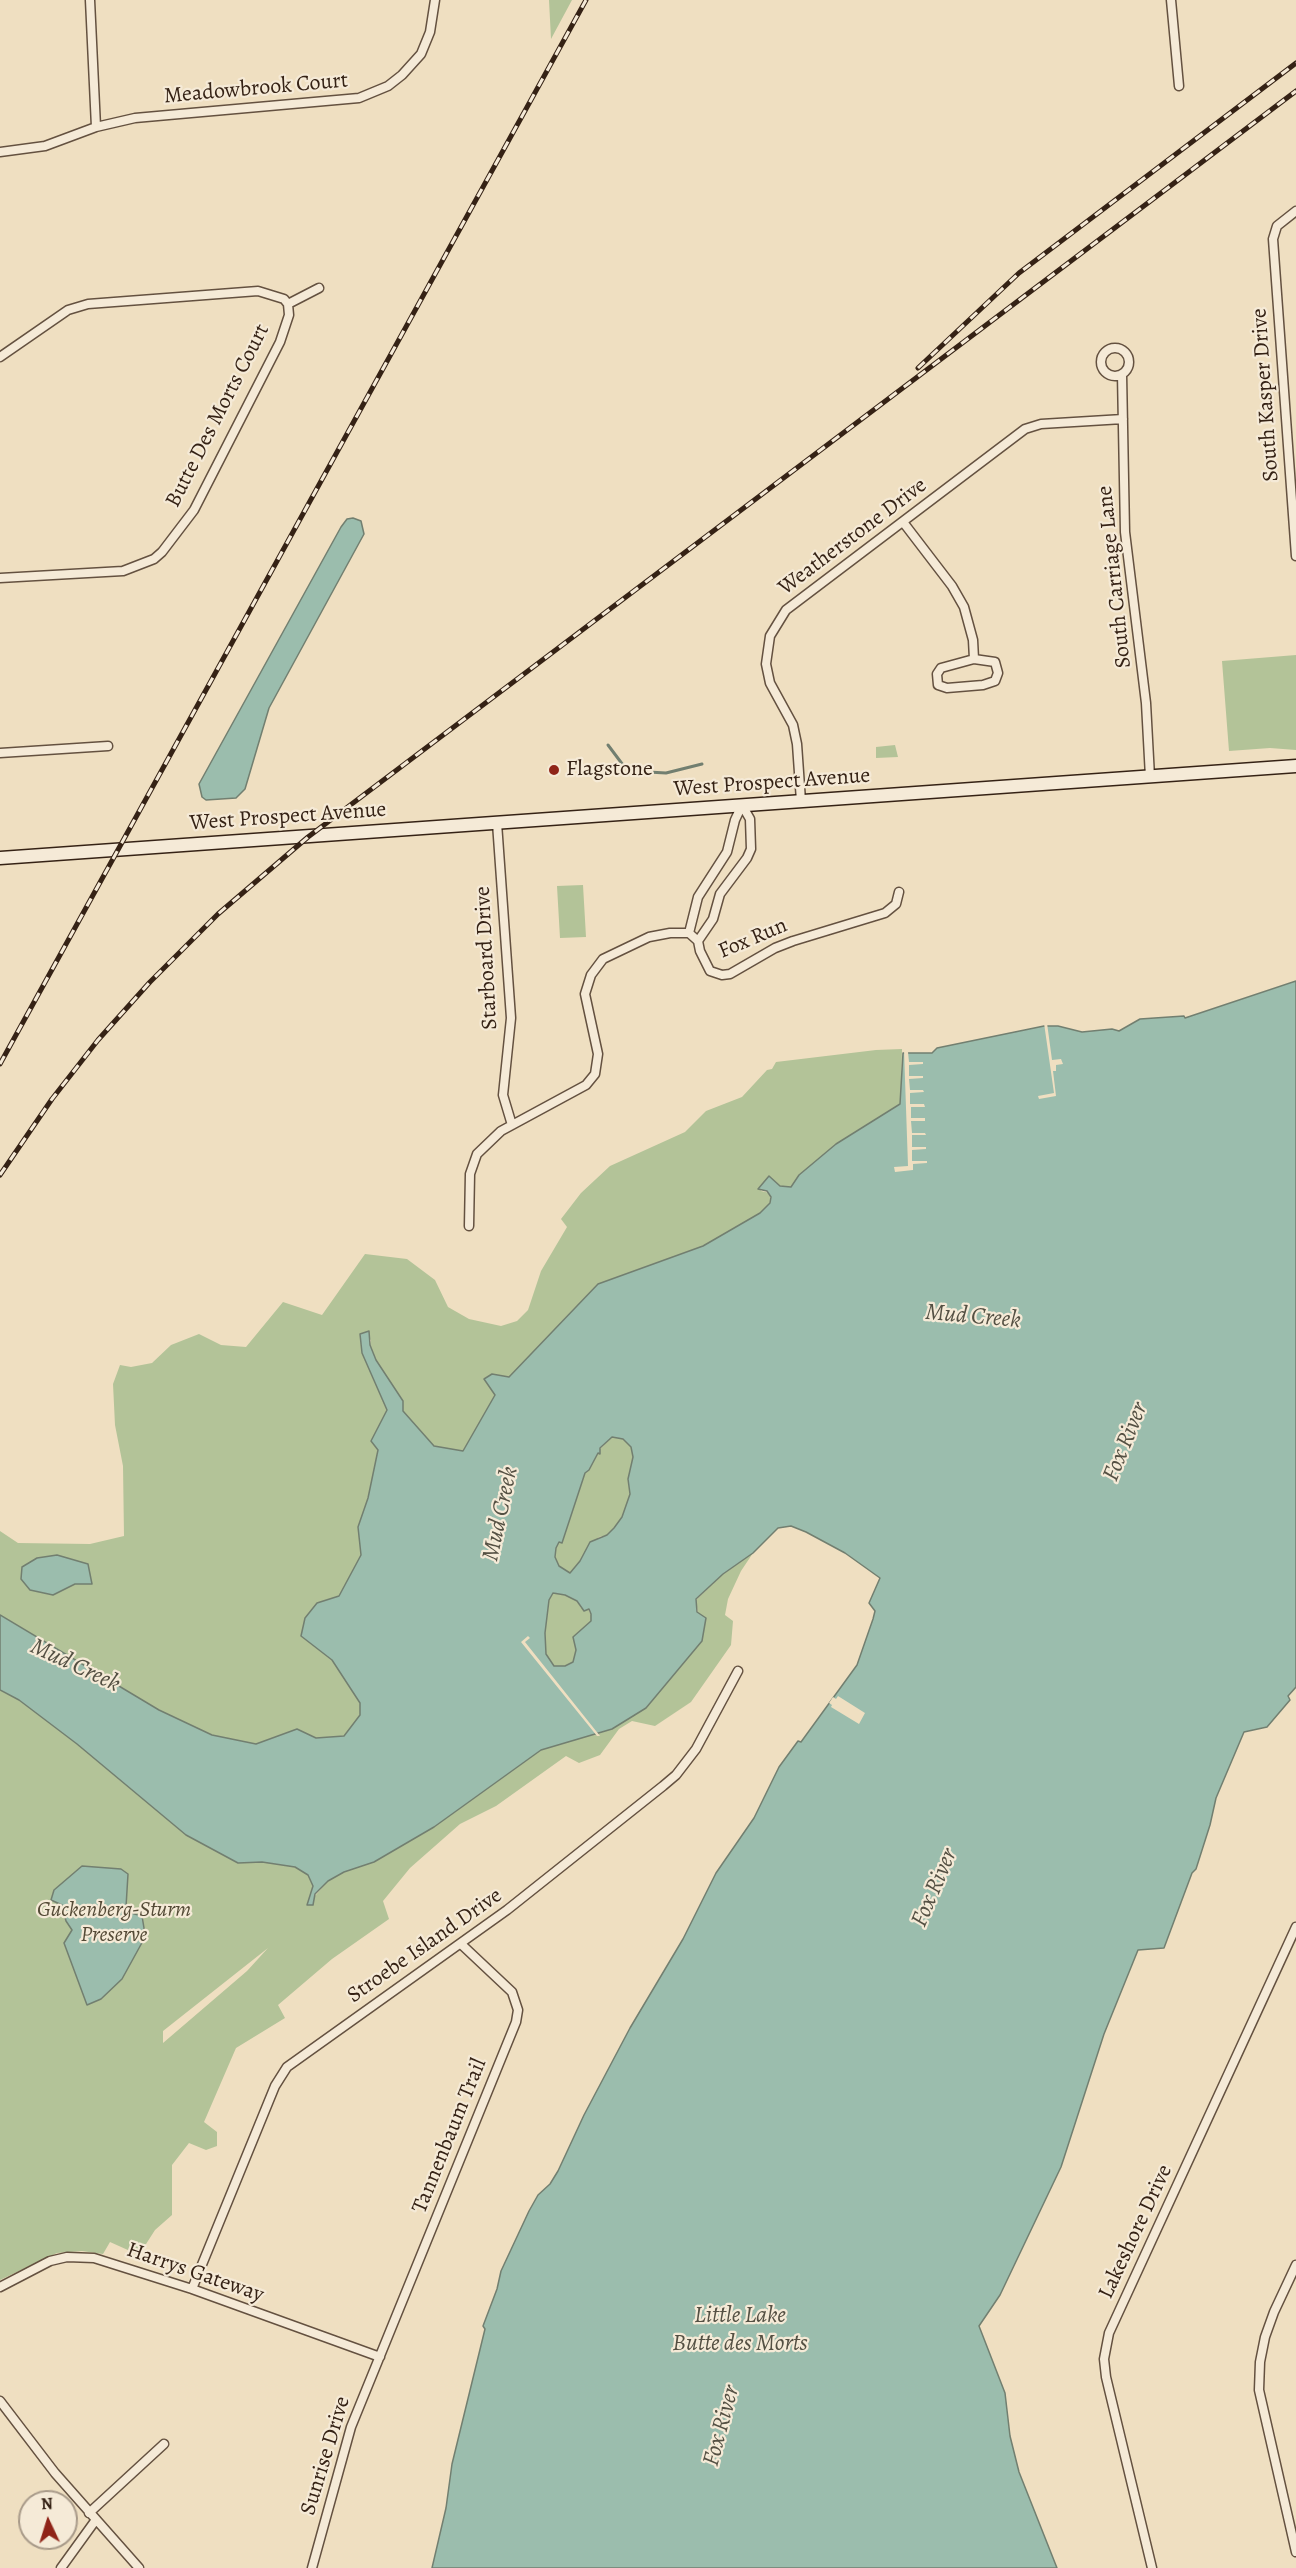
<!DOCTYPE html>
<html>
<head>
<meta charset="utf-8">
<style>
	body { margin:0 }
	#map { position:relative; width:1296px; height:2568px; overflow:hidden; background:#efdfc1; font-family:Alegreya,serif }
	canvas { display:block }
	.north { position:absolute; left:18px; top:2490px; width:60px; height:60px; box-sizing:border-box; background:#f5ead7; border:2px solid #a89a89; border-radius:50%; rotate:356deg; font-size:16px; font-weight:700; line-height:24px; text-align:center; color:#352215 }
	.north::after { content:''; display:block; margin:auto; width:21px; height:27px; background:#8f2418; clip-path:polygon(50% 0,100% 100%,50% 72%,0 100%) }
</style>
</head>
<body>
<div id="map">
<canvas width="1296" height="2568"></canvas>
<div class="north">N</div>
</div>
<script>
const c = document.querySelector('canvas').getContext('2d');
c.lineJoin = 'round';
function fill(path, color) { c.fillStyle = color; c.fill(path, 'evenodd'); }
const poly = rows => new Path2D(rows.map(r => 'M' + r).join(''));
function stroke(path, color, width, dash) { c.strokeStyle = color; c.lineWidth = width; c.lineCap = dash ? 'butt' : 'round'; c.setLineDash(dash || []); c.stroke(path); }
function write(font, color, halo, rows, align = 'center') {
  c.font = font + ' Alegreya,serif'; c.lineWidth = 4.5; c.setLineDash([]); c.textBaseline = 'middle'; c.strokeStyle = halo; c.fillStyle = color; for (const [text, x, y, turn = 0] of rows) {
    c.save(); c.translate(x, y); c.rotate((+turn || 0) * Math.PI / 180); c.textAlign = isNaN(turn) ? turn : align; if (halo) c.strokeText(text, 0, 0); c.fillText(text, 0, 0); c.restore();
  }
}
fill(poly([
	[549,0,572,0,551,39],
	[1296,655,1296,750,1270,748,1229,751,1222,661],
	[895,745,898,757,876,758,876,747],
	[583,885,586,937,560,938,557,886],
	[902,1049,901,1104,836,1144,799,1175,791,1187,780,1186,769,1177,760,1187,761,1191,770,1193,770,1203,760,1213,748,1221,703,1246,598,1284,509,1377,492,1374,485,1378,495,1395,463,1451,434,1446,403,1411,403,1401,376,1360,370,1345,371,1340,360,1334,362,1353,387,1410,371,1441,378,1450,368,1498,358,1527,361,1555,339,1596,317,1603,301,1636,332,1660,360,1703,360,1715,344,1736,316,1738,297,1729,256,1744,212,1735,159,1710,0,1615,0,1531,18,1543,90,1544,124,1536,123,1466,115,1425,113,1384,120,1365,131,1367,152,1363,171,1345,199,1334,221,1345,246,1347,283,1302,322,1315,365,1254,407,1259,435,1280,448,1307,469,1319,501,1326,517,1321,528,1310,541,1271,567,1227,561,1219,581,1193,610,1166,685,1132,706,1111,742,1097,767,1070,772,1069,776,1062,876,1050],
	[612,1437,623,1439,631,1447,633,1457,628,1480,630,1494,622,1517,614,1528,607,1535,599,1537,570,1573,559,1566,555,1557,556,1548,559,1542,562,1543,585,1473,589,1470,598,1453,600,1454,600,1449],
	[753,1553,741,1571,728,1599,725,1615,733,1621,731,1645,691,1702,655,1726,632,1721,619,1729,600,1755,579,1763,566,1756,496,1806,460,1824,410,1868,383,1901,389,1919,332,1959,278,2005,285,2018,236,2048,204,2122,217,2132,217,2146,206,2150,189,2143,172,2165,172,2215,155,2230,139,2255,110,2242,103,2254,82,2251,57,2253,0,2280,0,1690,19,1700,77,1744,186,1835,238,1863,262,1862,295,1867,308,1875,313,1886,307,1905,328,1881,344,1872,374,1862,434,1827,541,1750,575,1739,646,1708,702,1641,696,1600,723,1574],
	[268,1948,247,1971,163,2043,163,2031],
	[553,1593,565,1595,577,1601,581,1608,588,1609,591,1615,591,1621,573,1637,576,1650,573,1662,565,1666,554,1666,546,1654,545,1633,549,1600]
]), '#b3c398');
const water = poly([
	[353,518,361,521,364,534,269,708,245,789,236,798,206,800,202,797,199,784,341,527,347,519,353,518],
	[1296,981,1296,1687,1288,1696,1290,1700,1267,1727,1244,1732,1216,1798,1210,1825,1196,1869,1192,1873,1164,1948,1138,1950,1104,2034,1061,2167,1000,2295,979,2326,1005,2393,1010,2436,1019,2472,1057,2568,432,2568,446,2508,452,2464,485,2329,483,2326,497,2289,501,2271,529,2211,538,2195,550,2184,558,2171,584,2115,630,2028,683,1939,716,1873,754,1818,779,1767,798,1741,801,1742,857,1665,873,1619,875,1611,869,1603,880,1578,845,1553,806,1532,791,1526,778,1528,753,1553,723,1574,696,1599,697,1612,706,1618,702,1641,646,1708,612,1729,541,1750,434,1827,374,1862,344,1872,328,1881,315,1894,313,1905,307,1905,313,1886,308,1875,295,1867,262,1862,238,1863,186,1835,77,1744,19,1700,0,1690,0,1615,159,1710,212,1735,256,1744,297,1729,316,1738,344,1736,360,1715,360,1703,332,1660,301,1636,305,1618,317,1603,339,1596,361,1555,358,1527,368,1498,378,1450,371,1441,387,1410,362,1353,360,1334,369,1331,370,1345,376,1360,403,1401,403,1411,434,1446,463,1451,495,1395,484,1379,492,1374,509,1377,598,1284,703,1246,760,1213,770,1203,771,1197,767,1191,758,1189,769,1176,780,1186,791,1187,799,1175,836,1144,900,1104,903,1053,932,1053,937,1048,1044,1026,1058,1026,1082,1032,1112,1029,1119,1031,1140,1019,1184,1016,1185,1018,1296,981],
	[612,1437,623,1439,631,1447,633,1457,628,1479,630,1494,622,1517,614,1528,607,1535,590,1542,580,1561,570,1573,559,1566,555,1557,556,1548,559,1542,562,1543,585,1473,589,1470,598,1453,600,1454,600,1448,612,1437],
	[553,1593,565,1595,577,1601,584,1611,589,1609,591,1614,591,1621,573,1637,576,1650,573,1662,565,1666,554,1666,546,1654,545,1633,549,1600,553,1593],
	[57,1555,88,1564,92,1584,75,1584,53,1595,30,1590,21,1579,22,1567,37,1558,57,1555],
	[82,1866,121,1869,128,1874,126,1907,131,1913,142,1916,144,1928,144,1939,122,1979,101,1999,87,2005,64,1943,72,1930,66,1921,62,1905,51,1900,54,1890,82,1866]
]);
fill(water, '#9bbdad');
stroke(water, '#727f70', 1.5);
fill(poly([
	[1044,1023,1047,1023,1052,1060,1061,1059,1063,1064,1056,1065,1056,1071,1053,1071,1056,1096,1039,1099,1038,1096,1054,1093],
	[905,1049,908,1052,909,1062,923,1062,923,1064,909,1065,909,1076,923,1076,923,1078,909,1079,910,1090,923,1090,924,1092,910,1093,910,1104,924,1104,925,1107,911,1107,911,1118,925,1118,925,1121,911,1121,912,1133,925,1133,926,1135,912,1135,912,1147,926,1147,926,1149,912,1150,912,1161,927,1161,927,1163,913,1164,913,1170,895,1172,894,1167,908,1166,904,1050],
	[528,1636,530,1638,525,1642,600,1736,597,1736,521,1642],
	[838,1696,865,1713,859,1724,831,1707,832,1705,829,1703,833,1697,836,1699]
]), '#efdfc1');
stroke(poly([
	[608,745,623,765,632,768],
	[648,772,666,773,702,764]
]), '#727f70', 3);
const minor = poly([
	[90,0,96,127],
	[1171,0,1179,86],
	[0,152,45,146,96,127,135,118,359,98,388,86,402,75,421,54,430,32,435,0],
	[1296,211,1277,226,1273,239,1296,556],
	[288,304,319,288],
	'1101 362a14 14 0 1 1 28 0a14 14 0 1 1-28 0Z',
	[0,357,68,310,88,304,258,291,284,299,288,304,289,315,280,342,194,510,162,552,154,559,123,571,0,578],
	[1122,374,1125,532,1146,703,1150,777],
	[903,522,952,586,964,607,973,640,974,659],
	[974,659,995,662,998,673,995,681,983,685,947,688,938,685,937,674,941,668,974,659],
	[0,753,108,746],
	[801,801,797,744,793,725,770,683,766,664,770,636,786,610,1025,429,1041,424,1123,419],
	[497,823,511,1018,503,1095,512,1125],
	[689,933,698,897,727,852,735,820,742,805],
	[698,941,713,919,720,894,747,858,751,849,750,819,742,805],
	[469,1226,470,1174,477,1154,501,1131,586,1085,595,1074,598,1054,585,994,591,975,603,959,649,937,670,933,689,933,698,941,700,951,710,971,722,975,730,974,775,948,793,941,885,913,896,904,899,892],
	[1296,2265,1274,2312,1265,2337,1260,2362,1259,2390,1296,2552],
	[0,2287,50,2261,67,2257,94,2258,192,2289,380,2357],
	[192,2289,275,2086,287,2067,507,1910,663,1786,676,1775,696,1749,738,1671],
	[0,2401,55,2473,139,2568],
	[89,2513,164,2444],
	[61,2568,95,2521],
	[312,2568,351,2427,516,2022,518,2010,512,1992,461,1944],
	[1152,2568,1106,2377,1104,2359,1109,2333,1296,1927]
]);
const secondary = poly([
	[0,858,1296,766]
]);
stroke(minor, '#645140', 11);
stroke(secondary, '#352215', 15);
stroke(minor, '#f5ead7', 8);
stroke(secondary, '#f5ead7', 12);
const rail = poly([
	[918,368,1019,273,1296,63],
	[0,1064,586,0],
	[0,1175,52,1099,98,1040,150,982,218,914,308,837,1296,91]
]);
stroke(rail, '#352215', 5);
stroke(rail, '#f5ead7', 3, [9]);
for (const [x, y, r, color] of [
	[554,770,6,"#8f2418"]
]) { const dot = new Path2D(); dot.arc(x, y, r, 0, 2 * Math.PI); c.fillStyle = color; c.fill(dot); stroke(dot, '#f5ead7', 2); }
write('22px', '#352215', '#f5ead7', [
	["Meadowbrook Court",256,89,-5],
	["South Kasper Drive",1266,395,-94],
	["Butte Des Morts Court",218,416,-63],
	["Weatherstone Drive",853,537,-37],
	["South Carriage Lane",1115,577,-96],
	["West Prospect Avenue",772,783,-4],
	["West Prospect Avenue",288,817,-4],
	["Fox Run",753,939,-23],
	["Starboard Drive",487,958,-93],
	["Stroebe Island Drive",425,1946,-35],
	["Tannenbaum Trail",450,2136,-68],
	["Lakeshore Drive",1136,2232,-65],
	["Harrys Gateway",195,2273,19],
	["Sunrise Drive",326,2456,-73]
]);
write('22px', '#352215', '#f5ead7', [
	["Flagstone",566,770]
], 'left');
write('italic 22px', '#544a36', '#f5ead7', [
	["Guckenberg-Sturm",114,1911],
	["Preserve",114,1936]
]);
write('italic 24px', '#545043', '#f5ead7', [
	["Mud Creek",973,1317,5],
	["Fox River",1126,1442,-68],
	["Mud Creek",501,1514,-78],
	["Mud Creek",75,1666,25],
	["Fox River",935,1888,-67],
	["Little Lake",740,2316],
	["Butte des Morts",740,2344],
	["Fox River",722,2426,-75]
]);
</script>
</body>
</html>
